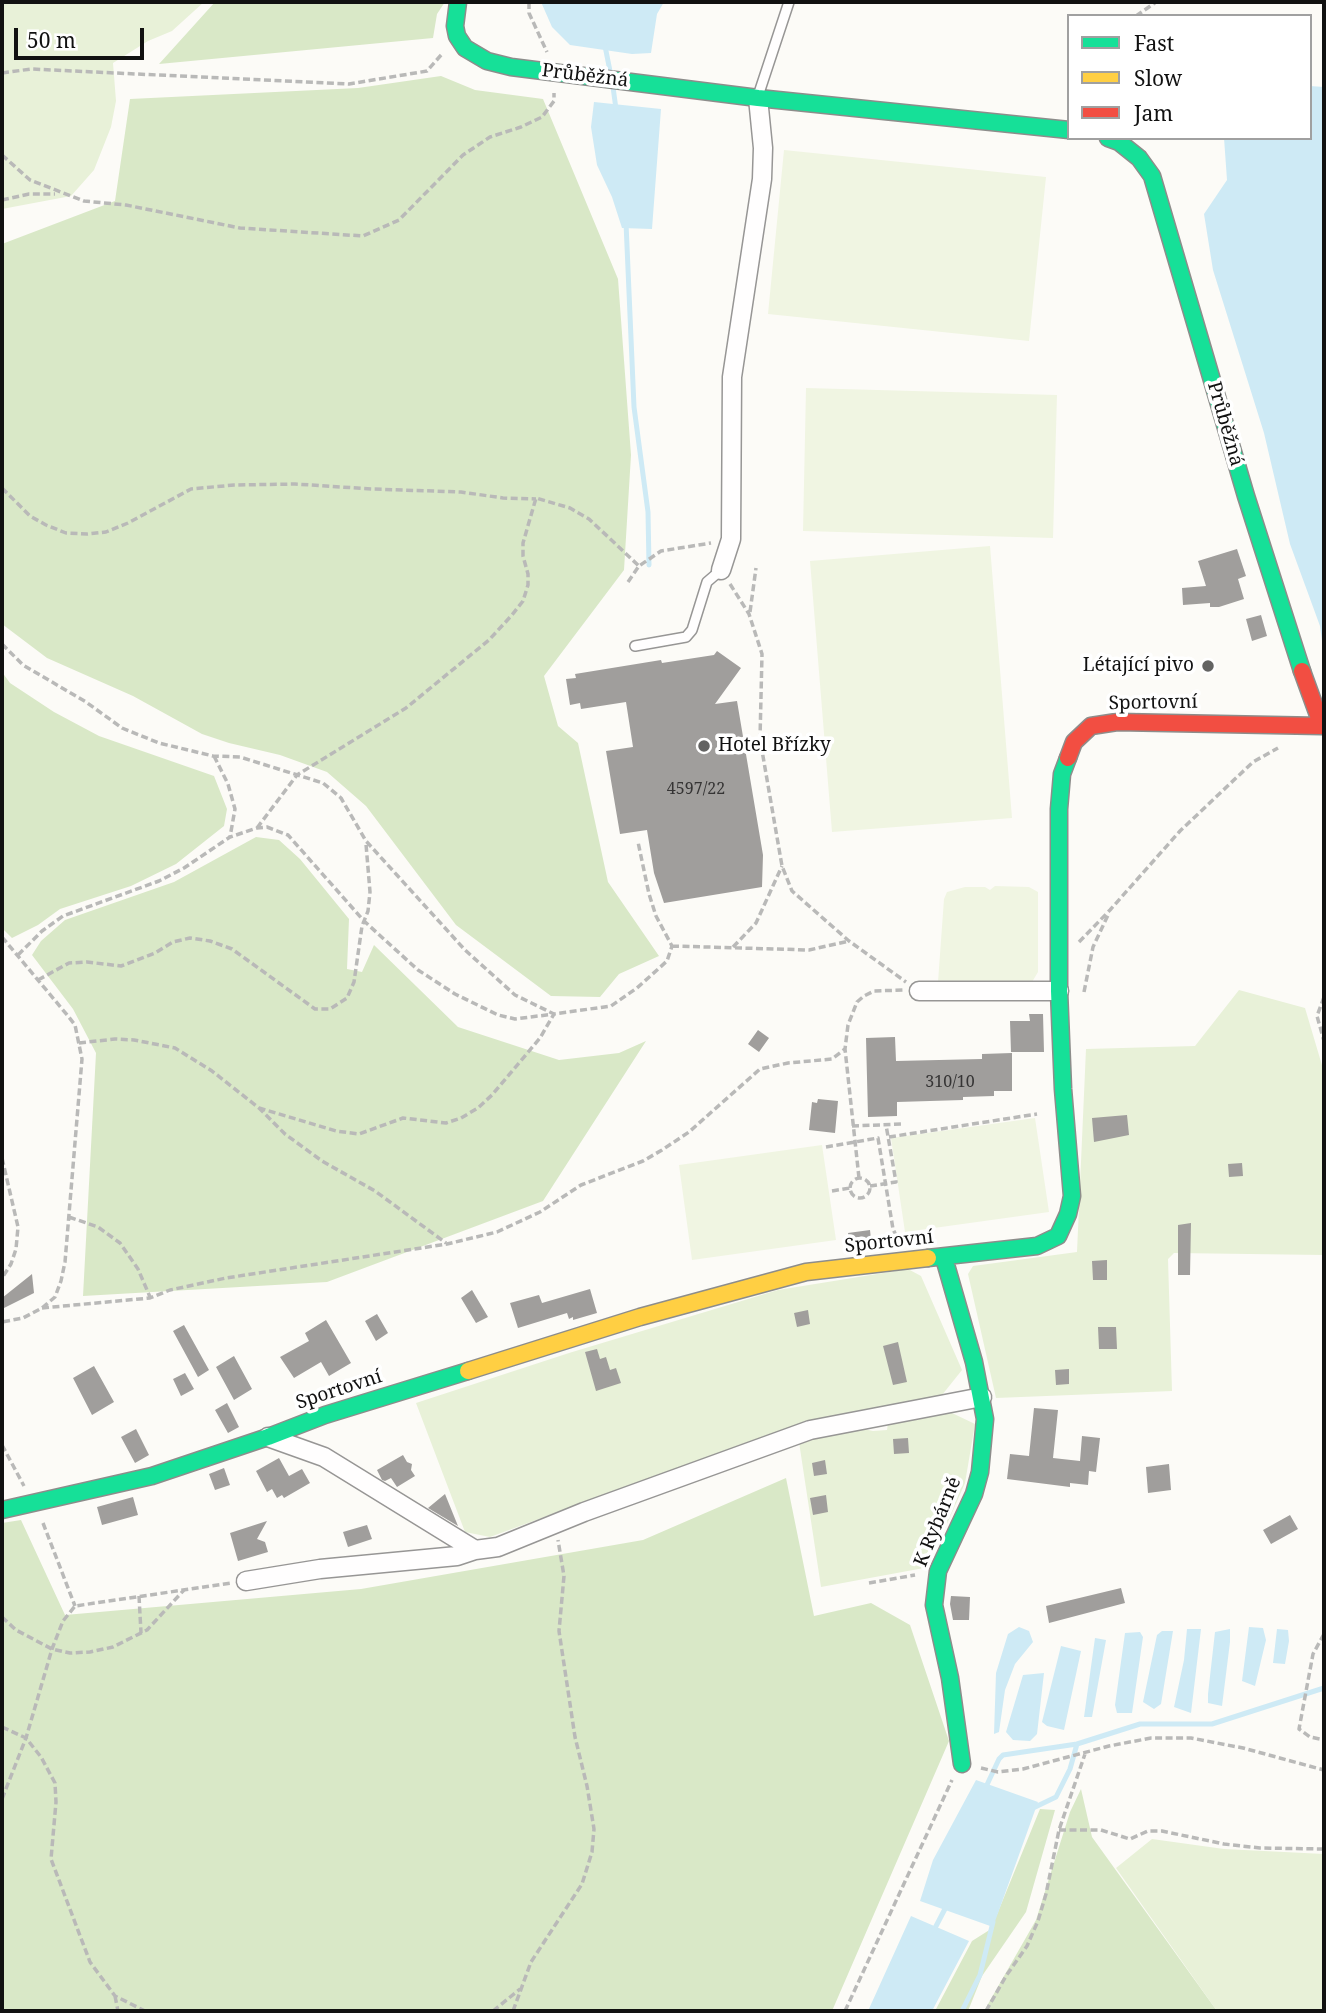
<!DOCTYPE html>
<html>
<head>
<meta charset="utf-8">
<style>
	body { margin:0 }
	#map { position:relative; width:1326px; height:2013px; overflow:hidden; background:#fcfbf7; font-family:"Noto Serif",serif }
	canvas { display:block }
	.frame { position:absolute; inset:0; border:4px solid #111; pointer-events:none }
	.legend { position:absolute; left:1067px; top:14px; width:245px; height:126px; box-sizing:border-box; background:#fff; border:2px solid #a0a0a0; margin:0; padding:9px 12px; list-style:none; font-size:21px; color:#111 }
	.legend li { display:flex; align-items:center; gap:14px; height:35px }
	.legend b { width:35px; border:2px solid #a0a0a0 }
	.scale { position:absolute; left:14px; top:28px; width:130px; height:32px; box-sizing:border-box; border:4px solid #111; border-top:0; padding-left:9px; font-size:21px; line-height:24px; white-space:nowrap; color:#111; -webkit-text-stroke:5px #fff; paint-order:stroke }
</style>
</head>
<body>
<div id="map">
<canvas width="1326" height="2013"></canvas>
<div class="frame"></div>
<ul class="legend">
<li><b style="height:9px;background:#16e098"></b>Fast</li>
<li><b style="height:9px;background:#ffcf43"></b>Slow</li>
<li><b style="height:9px;background:#f24e42"></b>Jam</li>
</ul>
<div class="scale">50 m</div>
</div>
<script>
const c = document.querySelector('canvas').getContext('2d');
c.lineJoin = 'round';
function fill(path, color) { c.fillStyle = color; c.fill(path, 'evenodd'); }
const poly = rows => new Path2D(rows.map(r => 'M' + r).join(''));
function stroke(path, color, width, dash) { c.strokeStyle = color; c.lineWidth = width; c.lineCap = dash ? 'butt' : 'round'; c.setLineDash(dash || []); c.stroke(path); }
function write(font, color, halo, rows, align = 'center') {
  c.font = font + ' "Noto Serif",serif'; c.lineWidth = 7; c.setLineDash([]); c.textBaseline = 'middle'; c.strokeStyle = halo; c.fillStyle = color; for (const [text, x, y, turn = 0] of rows) {
    c.save(); c.translate(x, y); c.rotate((+turn || 0) * Math.PI / 180); c.textAlign = isNaN(turn) ? turn : align; if (halo) c.strokeText(text, 0, 0); c.fillText(text, 0, 0); c.restore();
  }
}
fill(poly([
	[2,2,204,2,172,31,148,41,113,63,116,101,111,127,94,170,71,196,2,209],
	[1239,990,1305,1008,1324,1072,1324,1255,1174,1253,1168,1259,1172,1391,996,1398,968,1274,973,1266,1077,1252,1086,1049,1195,1046],
	[908,1269,921,1276,962,1370,942,1395,816,1420,767,1435,490,1537,465,1532,416,1403,569,1353,778,1290],
	[952,1413,975,1424,965,1483,929,1565,924,1568,821,1587,799,1442,859,1428,873,1431,887,1430,888,1423],
	[1152,1839,1224,1849,1324,1854,1324,2011,1217,2011,1116,1868]
]), '#e8f1d8');
fill(poly([
	[215,2,445,2,437,14,433,38,159,64],
	[441,76,475,90,543,99,618,279,631,455,624,570,544,676,558,726,578,743,608,882,659,956,619,974,600,997,551,996,456,925,366,806,327,772,280,755,229,743,202,734,133,696,47,658,2,624,2,244,115,201,130,99,358,88],
	[2,672,10,683,54,712,99,736,214,776,227,809,224,826,176,864,131,886,60,909,38,925,12,938,2,928],
	[256,837,279,840,300,859,349,919,347,969,362,972,374,945,458,1027,559,1060,619,1053,646,1041,543,1201,327,1282,83,1296,96,1053,73,1009,32,955,41,941,65,920,174,882],
	[786,1478,814,1616,871,1603,910,1625,949,1741,832,2011,2,2011,2,1523,21,1520,65,1615,361,1589,643,1540],
	[1081,1789,1092,1837,1217,2011,984,2011,1036,1920,1070,1812],
	[1040,1809,1055,1810,1026,1912,982,1976,968,2011,935,2011,972,1941,991,1929]
]), '#d9e8c7');
fill(poly([
	[784,150,1046,177,1029,341,768,314],
	[806,388,1057,395,1053,538,803,531],
	[990,546,1012,818,832,832,810,561],
	[995,886,1029,887,1038,892,1038,972,1032,982,938,982,944,899,947,892,965,887,985,887,990,890],
	[1035,1118,1049,1212,905,1232,891,1138],
	[822,1145,836,1240,692,1260,679,1165]
]), '#f0f5e2');
fill(poly([
	[541,2,664,2,657,14,651,53,632,54,570,45,552,27],
	[1310,86,1324,87,1324,656,1320,626,1290,544,1264,433,1213,270,1204,214,1227,180,1224,138,1310,138],
	[594,102,661,109,652,229,622,228,612,197,597,165,591,127],
	[1019,1627,1029,1631,1033,1642,1015,1664,1005,1690,999,1732,994,1734,996,1673,1008,1634],
	[1249,1627,1263,1628,1266,1640,1255,1686,1242,1681],
	[1187,1629,1201,1629,1191,1713,1174,1707,1184,1660],
	[1230,1629,1230,1642,1222,1706,1208,1703,1208,1694,1215,1632],
	[1277,1629,1288,1630,1289,1641,1285,1664,1273,1663],
	[1162,1631,1173,1631,1161,1704,1154,1709,1143,1702,1157,1635],
	[1140,1632,1143,1637,1132,1713,1117,1713,1115,1705,1125,1633],
	[1095,1638,1106,1640,1092,1717,1084,1717],
	[1061,1646,1081,1651,1064,1730,1047,1726,1042,1722],
	[1044,1673,1037,1734,1030,1741,1013,1740,1006,1732,1023,1675],
	[976,1780,1038,1802,993,1927,920,1901,933,1860],
	[911,1916,969,1941,932,2011,868,2011]
]), '#ceeaf5');
stroke(poly([
	[605,46,610,71],
	[613,87,616,109],
	[626,223,634,407,648,512,649,565],
	[985,1789,999,1759,1003,1755,1077,1744],
	[1031,1809,1056,1797,1070,1769,1077,1744,1140,1724,1212,1724,1324,1688],
	[934,1930,947,1905],
	[962,2011,980,1975,993,1922]
]), '#ceeaf5', 5);
fill(poly([
	[1237,549,1246,576,1238,579,1244,599,1219,607,1210,607,1210,603,1183,605,1182,588,1206,586,1198,561],
	[1261,615,1267,636,1252,641,1246,619],
	[717,651,741,668,715,704,737,701,763,855,762,887,664,903,654,873,647,830,620,834,606,751,633,747,626,702,581,709,580,703,570,705,566,679,576,678,575,674,661,660,662,663,714,655],
	[1029,1014,1043,1014,1044,1052,1011,1052,1010,1021,1030,1021],
	[758,1030,769,1038,759,1052,748,1044],
	[895,1037,896,1061,982,1059,982,1054,1012,1053,1012,1091,994,1091,994,1096,963,1097,963,1100,897,1102,897,1116,868,1117,866,1038],
	[818,1099,838,1101,835,1133,809,1130,812,1102,817,1103],
	[1127,1115,1129,1135,1094,1142,1092,1118],
	[1242,1163,1243,1176,1229,1177,1228,1164],
	[1191,1223,1190,1275,1178,1275,1178,1225],
	[870,1230,872,1249,851,1251,848,1233],
	[1107,1260,1107,1280,1093,1280,1092,1261],
	[32,1274,34,1293,2,1309,2,1298],
	[590,1289,597,1313,573,1320,573,1317,569,1319,567,1313,518,1328,510,1303,539,1295,542,1303],
	[472,1290,488,1317,476,1323,461,1298],
	[808,1310,810,1324,797,1327,794,1313],
	[377,1314,388,1333,376,1341,365,1321],
	[326,1320,351,1363,329,1376,321,1362,294,1378,280,1357,309,1341,305,1333],
	[184,1325,209,1370,198,1377,173,1331],
	[1098,1327,1116,1327,1117,1349,1099,1349],
	[898,1342,907,1382,893,1385,883,1346],
	[597,1349,600,1359,606,1357,610,1370,616,1368,621,1383,596,1391,585,1352],
	[234,1356,252,1389,234,1400,216,1367],
	[94,1366,114,1402,92,1415,73,1378],
	[1069,1369,1069,1384,1056,1385,1055,1370],
	[185,1373,194,1389,181,1396,173,1379],
	[227,1403,239,1427,228,1433,215,1410],
	[1034,1408,1058,1410,1053,1458,1080,1461,1082,1436,1100,1438,1096,1472,1089,1471,1088,1485,1070,1483,1070,1487,1007,1479,1010,1454,1029,1456],
	[136,1429,149,1455,135,1463,121,1437],
	[908,1438,909,1453,894,1454,893,1439],
	[403,1455,407,1462,412,1464,411,1470,415,1476,397,1487,391,1478,385,1481,382,1480,377,1470],
	[279,1458,289,1476,302,1469,310,1483,284,1498,282,1495,277,1498,272,1489,267,1492,256,1471],
	[825,1460,827,1474,814,1476,812,1463],
	[1169,1464,1171,1490,1148,1493,1146,1467],
	[224,1468,230,1485,215,1490,209,1474],
	[445,1494,458,1526,428,1508],
	[826,1495,828,1512,813,1515,810,1498],
	[133,1497,138,1515,102,1525,97,1507],
	[1290,1515,1298,1529,1271,1544,1263,1530],
	[267,1521,257,1539,265,1542,268,1552,238,1561,230,1533],
	[367,1525,372,1539,348,1547,343,1532],
	[1121,1588,1125,1603,1049,1623,1046,1606],
	[951,1596,970,1597,969,1620,953,1620,950,1604]
]), '#a09e9c');
const lane = poly([
	[758,96,789,2],
	[635,646,686,637,692,630,707,582,721,570]
]);
const street = poly([
	[721,570,731,539,732,377,762,179,763,148,758,98],
	[919,991,1059,991],
	[268,1437,324,1457,475,1550],
	[246,1581,320,1569,457,1556,475,1550,498,1547,584,1512,810,1430,982,1397]
]);
const fast = poly([
	[458,2,455,26,457,36,465,48,487,61,511,67,758,98,1069,130],
	[1108,138,1119,142,1139,158,1152,176,1246,496,1302,671],
	[928,1258,1037,1246,1058,1236,1068,1214,1072,1196,1063,1089,1059,991,1059,809,1062,774,1068,758],
	[944,1258,974,1362,985,1419,980,1472,974,1494,938,1571,934,1605,950,1678,962,1764],
	[2,1510,152,1476,268,1437,325,1415,468,1371]
]);
const slow = poly([
	[468,1371,640,1317,806,1272,928,1258]
]);
const jam = poly([
	[1068,758,1074,742,1091,726,1117,722,1322,726,1302,671]
]);
stroke(lane, '#979695', 12);
stroke(street, '#979695', 21);
stroke(fast, '#8d8d8b', 19);
stroke(slow, '#8d8d8b', 19);
stroke(jam, '#8d8d8b', 19);
stroke(poly([
	[529,2,529,13,547,52],
	[1136,16,1156,2],
	[2,73,31,69,349,84,427,71,442,54],
	[2,155,30,180,84,201,126,205,240,228,363,236,399,220,463,155,490,137,521,127,542,117,554,101,554,93],
	[2,200,29,194,55,194],
	[2,488,30,516,46,525,66,533,87,534,106,532,128,523,191,489,234,485,295,484,372,489,461,492,503,498,536,499],
	[628,582,639,566,661,551,711,543],
	[730,584,749,614,762,654,760,739,782,866,792,891,849,941,906,982],
	[750,612,756,568],
	[2,644,23,665,86,702,122,728,159,743,213,756,240,757,323,783,341,798,366,841,465,950,515,995,554,1014,611,1006,637,988,667,961,672,946,656,916,649,894,638,842],
	[214,756,228,784,235,809,230,837],
	[257,828,297,775,406,708,489,640,512,615,523,601,528,585,528,574,523,556,523,543,536,498,570,508,589,519,639,566],
	[2,937,68,1016,75,1025,82,1059,65,1262,61,1281,55,1297,42,1308,23,1318,2,1322],
	[1079,942,1110,910,1180,831,1253,762,1278,748],
	[672,946,809,950,849,941],
	[733,947,756,923,782,866],
	[18,955,42,931,63,916,159,881,184,868,230,837,257,828,267,827,288,835,364,921,418,970,455,994,498,1015,515,1019,554,1014,540,1038,492,1095,478,1108,461,1118,446,1123,403,1118,359,1134,336,1131,259,1108],
	[38,980,69,963,87,962,121,966,155,953,173,942,190,938,210,941,232,949,315,1009,330,1009,347,998,354,982,362,926,368,911,370,892,366,844],
	[1084,992,1093,947,1108,915],
	[1324,997,1317,1016,1324,1041],
	[79,1043,115,1039,134,1040,175,1048,212,1071,259,1108,285,1134,322,1161,375,1191,446,1243],
	[852,1126,903,1124],
	[889,1137,1037,1114],
	[826,1147,878,1138,893,1229,898,1240],
	[2,1158,18,1227,16,1249,11,1264,2,1278],
	[859,1178,845,1049,848,1025,857,1002,864,996,874,991,903,990],
	'850 1188a10 10 0 1 1 20 0a10 10 0 1 1-20 0Z',
	[870,1186,896,1182,886,1125],
	[832,1191,850,1188],
	[69,1217,98,1227,120,1243,138,1269,150,1297],
	[42,1308,150,1298,170,1290,226,1278,447,1244,497,1232,540,1212,581,1185,643,1161,662,1150,689,1132,760,1069,788,1063,832,1059,845,1049],
	[2,1445,24,1486],
	[43,1523,75,1606],
	[869,1583,915,1575],
	[139,1596,141,1633],
	[2,1617,16,1630,52,1649,70,1653,90,1652,113,1647,147,1630,184,1590],
	[1324,1634,1313,1654,1299,1729,1310,1737,1324,1740],
	[2,1727,26,1738,41,1757,55,1783,56,1802,51,1859,90,1962,115,1996,145,2011],
	[981,1768,998,1772,1023,1769,1109,1746,1151,1738,1191,1738,1243,1748,1324,1770],
	[2,1799,26,1738,52,1649,63,1621,75,1606,231,1583],
	[1059,1830,1101,1830,1130,1839,1148,1831,1162,1831,1224,1844,1260,1848,1324,1849],
	[115,1996,118,2011],
	[493,2011,520,1989],
	[513,2011,531,1962,582,1884,592,1852,594,1829,587,1786,575,1737,559,1631,564,1576,558,1540],
	[845,2011,952,1780],
	[986,2011,1006,1976,1027,1946,1038,1921,1046,1894,1059,1830,1085,1754]
]), '#b9b9b8', 3.5, [7, 3.5]);
stroke(lane, '#fffefe', 9);
stroke(street, '#fffefe', 18);
stroke(fast, '#16e098', 16);
stroke(slow, '#ffcf43', 16);
stroke(jam, '#f24e42', 16);
for (const [x, y, r, color] of [
	[1208,666,7,"#636362"],
	[704,746,7,"#636362"]
]) { const dot = new Path2D(); dot.arc(x, y, r, 0, 2 * Math.PI); c.fillStyle = color; c.fill(dot); stroke(dot, '#fff', 2.5); }
write('16px', '#353434', null, [
	["4597/22",696,789],
	["310/10",950,1082]
]);
write('19px', '#111', '#fff', [
	["Průběžná",585,76,7],
	["Průběžná",1225,424,74],
	["Sportovní",1153,703,-1],
	["Sportovní",889,1242,-6],
	["Sportovní",339,1390,-18],
	["K Rybárně",938,1522,-68]
]);
write('19px', '#111', '#fff', [
	["Létající pivo",1194,666],
	["Hotel Břízky",718,746,"left"]
], 'right');
</script>
</body>
</html>
